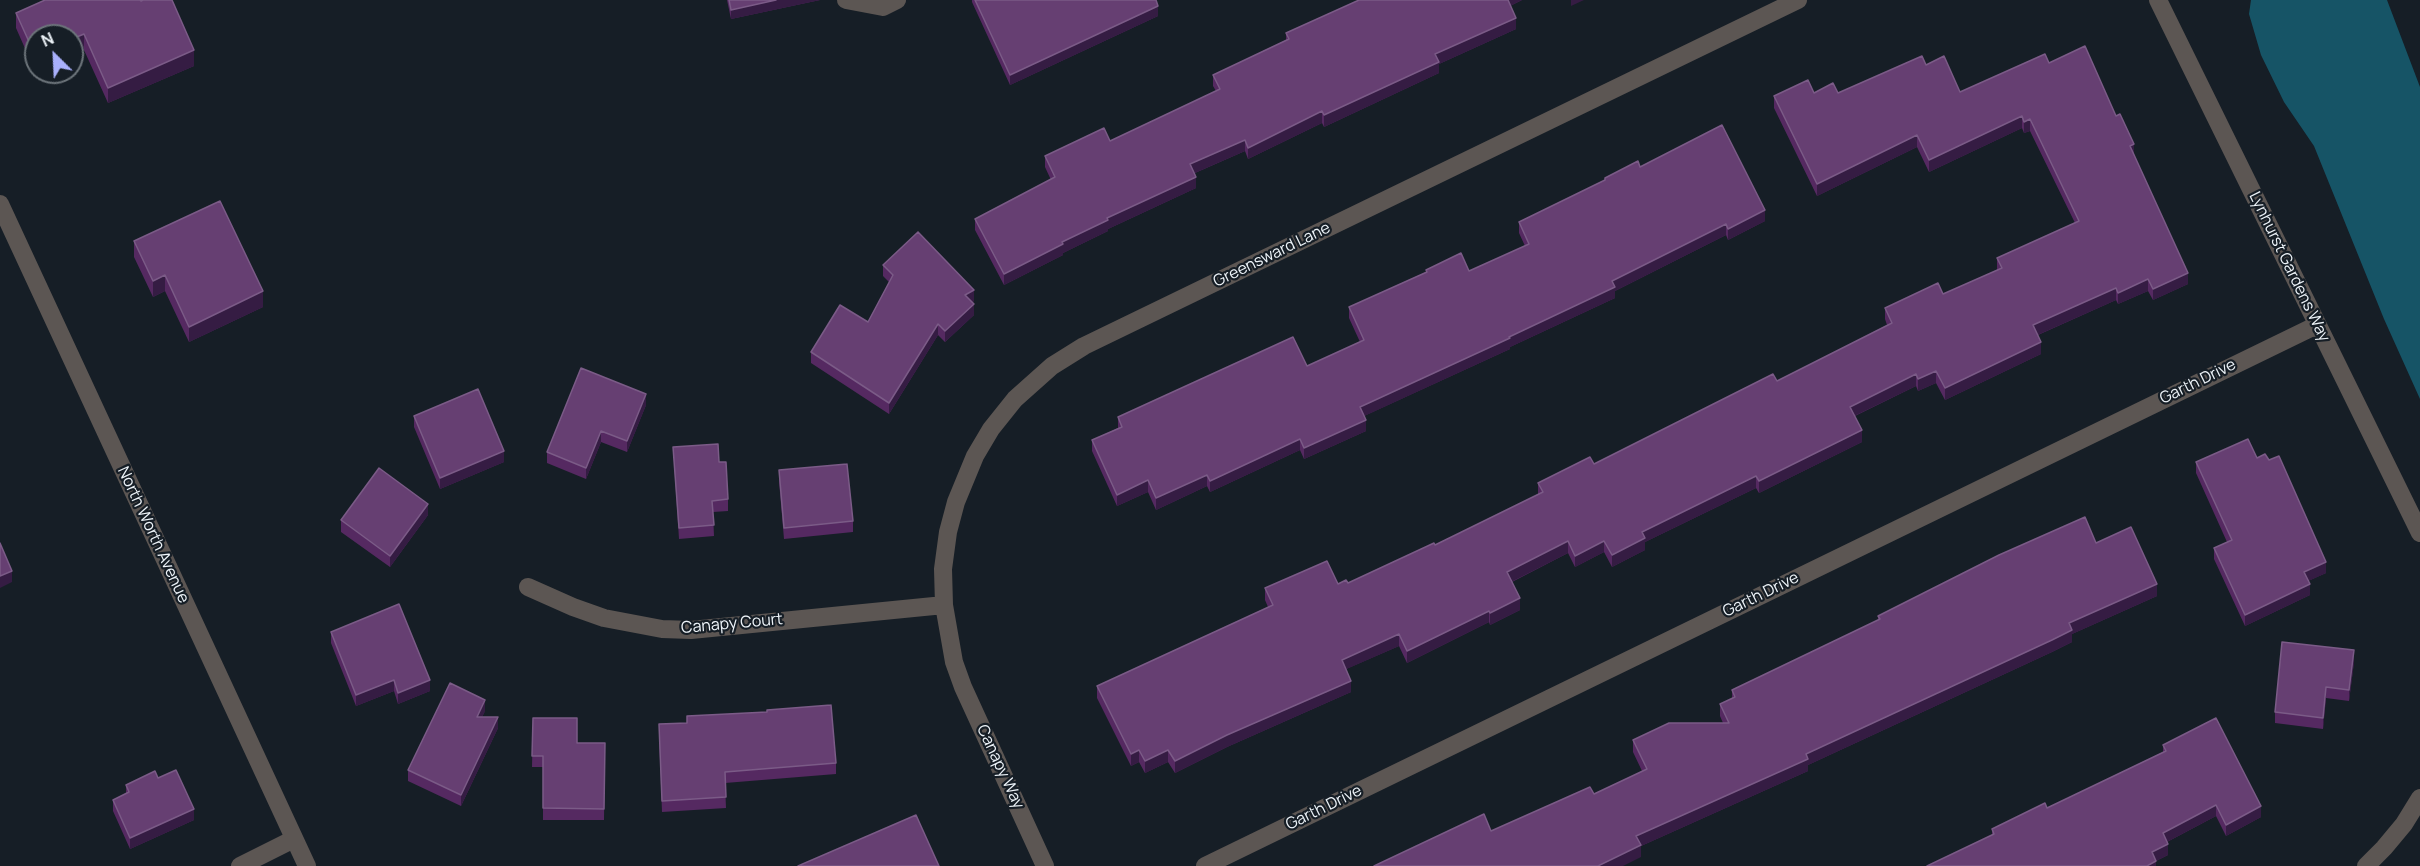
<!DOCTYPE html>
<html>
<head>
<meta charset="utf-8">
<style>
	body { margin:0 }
	#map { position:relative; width:2420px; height:866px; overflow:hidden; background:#161e26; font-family:Manrope,sans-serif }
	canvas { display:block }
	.north { position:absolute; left:24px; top:24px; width:60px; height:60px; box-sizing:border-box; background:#161e26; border:2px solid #6c747a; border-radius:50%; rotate:336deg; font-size:16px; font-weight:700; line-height:24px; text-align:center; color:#eef4f9 }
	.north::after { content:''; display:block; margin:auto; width:21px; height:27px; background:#a9b0fc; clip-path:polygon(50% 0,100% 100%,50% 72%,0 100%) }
</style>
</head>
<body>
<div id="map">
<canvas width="2420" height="866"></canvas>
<div class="north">N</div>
</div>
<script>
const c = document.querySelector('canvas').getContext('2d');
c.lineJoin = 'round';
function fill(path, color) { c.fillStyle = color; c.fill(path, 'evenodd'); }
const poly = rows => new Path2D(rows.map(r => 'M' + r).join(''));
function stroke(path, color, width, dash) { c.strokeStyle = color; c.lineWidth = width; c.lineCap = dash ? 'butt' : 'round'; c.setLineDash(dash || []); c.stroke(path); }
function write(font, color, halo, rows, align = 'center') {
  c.font = font + ' Manrope,sans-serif'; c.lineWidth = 4.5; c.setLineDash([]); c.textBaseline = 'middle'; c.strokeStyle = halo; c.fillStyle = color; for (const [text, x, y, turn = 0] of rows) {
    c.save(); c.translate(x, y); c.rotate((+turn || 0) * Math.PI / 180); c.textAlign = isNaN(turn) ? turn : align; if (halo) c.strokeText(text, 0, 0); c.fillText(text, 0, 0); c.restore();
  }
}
fill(poly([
	[2251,0,2387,0,2420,87,2420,399,2384,319,2314,146,2284,102,2261,55,2249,14]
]), '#165466');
stroke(poly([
	[846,0,883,7,897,0],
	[2158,0,2420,533],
	[0,204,307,866],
	[528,587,573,607,604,618,662,629,691,630,944,605],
	[240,866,294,839],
	[1045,866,963,687,954,662,944,605,943,569,948,532,956,502,975,456,991,429,1015,399,1052,366,1084,346,1798,0],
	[1205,866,2317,325],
	[2366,866,2384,848,2404,824,2420,798]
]), '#5c5653', 18);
fill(poly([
	[727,0,820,0,731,19],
	[972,0,1156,0,1158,16,1010,85,972,2],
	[1359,0,1522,0,1510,6,1516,29,1439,64,1439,73,1324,127,1322,123,1248,159,1245,151,1195,173,1196,188,1108,229,1108,231,1063,253,1063,255,1004,285,975,230,975,219,1051,180,1045,167,1045,156,1110,141,1216,91,1213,86,1213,75,1286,40,1286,33],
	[16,13,194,66,108,103,84,50,72,55,72,36,36,36,36,70,35,71,16,28],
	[2049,63,2134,156,2188,284,2153,300,2148,291,2118,304,2116,300,2038,335,2041,354,1945,400,1936,383,1918,391,1916,386,1855,416,1862,442,1759,493,1756,488,1645,542,1645,550,1612,567,1604,552,1575,567,1568,553,1512,582,1520,610,1490,625,1489,622,1407,663,1399,646,1346,669,1351,692,1227,747,1175,773,1168,762,1145,773,1139,762,1131,766,1097,698,1097,686,1268,607,1265,600,1265,588,1348,583,1435,545,1538,495,1538,483,1594,464,1777,381,1887,325,1885,319,1885,308,1943,294,1997,270,1997,258,2075,223,2030,131,2024,133,2022,128,1929,172,1917,147,1817,196,1774,108,1774,96,1814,93,1838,93,1926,65,1960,92],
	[1640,167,1765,221,1728,240,1726,235,1615,291,1615,298,1510,347,1510,349,1364,416,1366,431,1304,459,1300,450,1210,492,1207,486,1156,510,1148,492,1117,506,1092,451,1092,440,1118,428,1118,417,1307,366,1360,342,1349,318,1349,307,1426,272,1426,270,1469,271,1525,246,1519,233,1519,222,1605,180,1605,178],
	[134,241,263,307,189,342,165,291,153,297,134,257],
	[883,265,974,301,972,302,974,315,945,342,938,335,889,414,811,363,811,352,868,322,889,282,883,276],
	[646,405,627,452,601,442,586,479,547,463,547,452],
	[414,416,504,462,440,489,414,427],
	[673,447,719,462,728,499,728,511,713,512,714,536,679,539],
	[2257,458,2326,573,2308,581,2310,595,2245,626,2214,559,2214,548,2227,542,2196,473,2196,462],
	[779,470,853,521,853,532,784,539,779,481],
	[428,515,390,567,341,532,341,520],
	[2096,543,2157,596,2072,634,2072,642,2052,652,1808,765,1808,771,1641,846,1641,857,1491,831,1594,794,1642,771,1633,752,1633,740,1723,723,1720,716,1720,704,1732,699,1732,690,1878,620,1878,616],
	[331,632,430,691,398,704,394,691,356,706,331,643],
	[2354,662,2349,701,2326,698,2323,729,2275,723,2275,712],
	[485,711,482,717,498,728,461,806,408,781,408,770],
	[533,718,577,743,605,743,604,820,543,820,543,767,532,767],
	[659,735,836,763,836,774,725,783,726,808,662,812],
	[2163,745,2261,817,2226,836,2216,816,2167,842,2168,855,2156,861,2156,866,1992,835,1992,829,2047,808,2163,752],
	[158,778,194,820,130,849,113,811,113,800,126,794,126,785]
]), '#552961');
fill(poly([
	[776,0,820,0,731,19,731,10],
	[1506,0,1522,0,1506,8],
	[1571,0,1584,0,1571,6],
	[1158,6,1158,16,1010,85,1010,75],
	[1516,18,1516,29,1439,64,1439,73,1324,127,1324,115,1435,54],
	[84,34,84,50,72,55,72,39],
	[194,50,194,66,108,103,108,88],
	[35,55,36,55,36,70,35,71],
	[1322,111,1322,123,1248,159,1248,148],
	[2022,116,2022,128,1929,172,1929,160],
	[2030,119,2030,131,2024,133,2024,122],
	[1917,135,1917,147,1817,196,1817,184],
	[1245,140,1245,151,1190,175,1190,164],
	[2134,144,2134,156,2130,146],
	[1196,177,1196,188,1108,229,1108,231,1063,253,1063,255,1004,285,1004,274,1107,218],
	[1765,210,1765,221,1728,240,1728,229],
	[1726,224,1726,235,1615,291,1615,298,1510,347,1510,349,1360,418,1360,407,1509,337,1612,281],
	[2188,273,2188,284,2153,300,2153,289],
	[165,275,165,291,153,297,153,281],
	[2148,279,2148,291,2118,304,2118,293],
	[2116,288,2116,300,2033,337,2033,325],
	[974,290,974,301,965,306,965,295],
	[263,291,263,307,189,342,189,327],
	[974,304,974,315,945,342,945,331],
	[938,324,938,335,889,414,889,403],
	[2041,342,2041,354,1945,400,1945,388],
	[1936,371,1936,383,1918,391,1918,379],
	[1916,374,1916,386,1850,418,1850,407],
	[646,394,646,405,627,452,627,441],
	[1366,420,1366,431,1304,459,1304,448],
	[1862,430,1862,442,1759,493,1759,481],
	[601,431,601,442,586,479,586,468],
	[1300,439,1300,450,1210,492,1210,481],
	[504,451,504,462,440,489,440,478],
	[1207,475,1207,486,1156,510,1156,498],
	[1756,476,1756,488,1645,542,1645,550,1612,567,1612,555,1642,532],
	[1148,480,1148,492,1117,506,1117,495],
	[428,504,428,515,390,567,390,556],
	[1568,541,1568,553,1507,584,1507,572],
	[1604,541,1604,552,1575,567,1575,556],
	[2326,562,2326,573,2304,583,2304,572],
	[12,571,12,582,0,588,0,576],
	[2157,584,2157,596,2072,634,2072,642,2052,652,1808,765,1808,771,1641,846,1641,857,1623,866,1598,866,1636,836,1806,754,2069,623],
	[2310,584,2310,595,2245,626,2245,615],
	[1520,598,1520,610,1490,625,1490,613],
	[1489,611,1489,622,1407,663,1407,651],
	[1399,634,1399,646,1342,671,1342,660],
	[2354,650,2354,662,2349,701,2349,690],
	[394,680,394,691,356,706,356,695],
	[430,680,430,691,398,704,398,693],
	[1351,681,1351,692,1227,747,1175,773,1175,761,1227,735],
	[2326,687,2326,698,2323,729,2323,718],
	[485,700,485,711,477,728,477,717],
	[498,717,498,728,461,806,461,795],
	[1139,750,1139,762,1131,766,1131,754],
	[1168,750,1168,762,1145,773,1145,761],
	[2216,805,2216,816,2163,844,2163,833],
	[2261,806,2261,817,2226,836,2226,825],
	[194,809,194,820,130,849,130,838],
	[2168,844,2168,855,2152,863,2152,852],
	[2156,861,2156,866,2147,866]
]), '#351c43');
const building = poly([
	[45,0,140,0,141,1,143,0,172,0,194,50,108,88,84,34,72,39,72,36,36,36,36,55,35,55,16,13,45,0],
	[729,0,776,0,731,10,729,0],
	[975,0,1156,0,1158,6,1010,75,975,0],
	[1359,0,1508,0,1516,18,1435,54,1439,62,1324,115,1322,111,1248,148,1245,140,1190,164,1196,177,1107,218,1108,220,1062,242,1063,244,1004,274,975,219,1055,177,1045,156,1104,128,1110,141,1220,89,1213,75,1289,39,1286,33,1359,0],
	[2085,46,2116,116,2120,114,2134,144,2130,146,2188,273,2153,289,2148,279,2118,293,2116,288,2033,325,2041,342,1945,388,1936,371,1918,379,1916,374,1850,407,1862,430,1759,481,1756,476,1642,532,1645,538,1612,555,1604,541,1575,556,1568,541,1507,572,1520,598,1490,613,1489,611,1407,651,1399,634,1342,660,1351,681,1227,735,1175,761,1168,750,1145,761,1139,750,1131,754,1097,686,1273,605,1265,588,1327,561,1338,584,1346,580,1348,583,1434,543,1435,545,1543,492,1538,483,1590,457,1594,464,1773,374,1777,381,1892,323,1885,308,1938,283,1943,294,2002,268,1997,258,2079,221,2030,119,2024,122,2022,116,1929,160,1917,135,1817,184,1774,96,1808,80,1814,93,1833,83,1838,93,1922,56,1926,65,1944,56,1960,92,2045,54,2049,63,2085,46],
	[1722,125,1765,210,1728,229,1726,224,1612,281,1615,287,1509,337,1510,338,1360,407,1366,420,1304,448,1300,439,1210,481,1207,475,1156,498,1148,480,1117,495,1092,440,1122,427,1118,417,1293,337,1307,366,1364,340,1349,307,1427,272,1426,270,1461,253,1469,271,1529,244,1519,222,1605,180,1605,178,1638,161,1640,167,1722,125],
	[220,201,263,291,189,327,165,275,153,281,134,241,220,201],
	[918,232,974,290,965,295,974,304,945,331,938,324,889,403,811,352,840,305,868,322,893,275,883,265,918,232],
	[581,368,646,394,627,441,601,431,586,468,547,452,581,368],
	[478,389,504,451,440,478,414,416,478,389],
	[2248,439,2257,458,2265,454,2269,460,2279,456,2326,562,2304,572,2310,584,2245,615,2214,548,2232,540,2196,462,2248,439],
	[718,444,719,462,726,462,728,499,712,501,714,525,679,528,673,447,718,444],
	[847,464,853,521,784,528,779,470,847,464],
	[379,468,428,504,390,556,341,520,379,468],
	[2085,517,2096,543,2131,527,2157,584,2069,623,2072,630,2052,640,1806,754,1808,759,1636,836,1641,845,1598,866,1374,866,1484,814,1491,831,1590,787,1594,794,1647,769,1633,740,1669,723,1729,723,1720,704,1735,697,1732,690,1880,619,1878,616,1999,555,2085,517],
	[0,543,12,571,0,576,0,543],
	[399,604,430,680,398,693,394,680,356,695,331,632,399,604],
	[2282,642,2354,650,2349,690,2326,687,2323,718,2275,712,2282,642],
	[450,683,485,700,477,717,498,717,461,795,408,770,450,683],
	[831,705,836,763,725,772,726,797,662,801,659,724,687,723,687,716,767,712,767,710,831,705],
	[533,718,577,718,577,743,605,743,604,809,543,808,543,756,532,756,533,718],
	[2216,718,2261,806,2226,825,2216,805,2163,833,2168,844,2152,852,2156,861,2147,866,1927,866,1994,834,1992,829,2045,803,2047,808,2166,751,2163,745,2216,718],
	[176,770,194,809,130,838,113,800,129,792,126,785,155,771,158,778,176,770],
	[916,815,939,866,798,866,916,815]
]);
fill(building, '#663f72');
stroke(building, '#7b5b87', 1.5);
write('16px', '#eef4f9', '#161e26', [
	["Greensward Lane",1272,255,-26],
	["Lynhurst Gardens Way",2289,267,64],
	["Garth Drive",2198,382,-26],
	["North Worth Avenue",153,535,65],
	["Garth Drive",1761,595,-26],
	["Canapy Court",732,624,-5],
	["Canapy Way",1000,767,65],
	["Garth Drive",1324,808,-26]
]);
</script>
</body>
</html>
